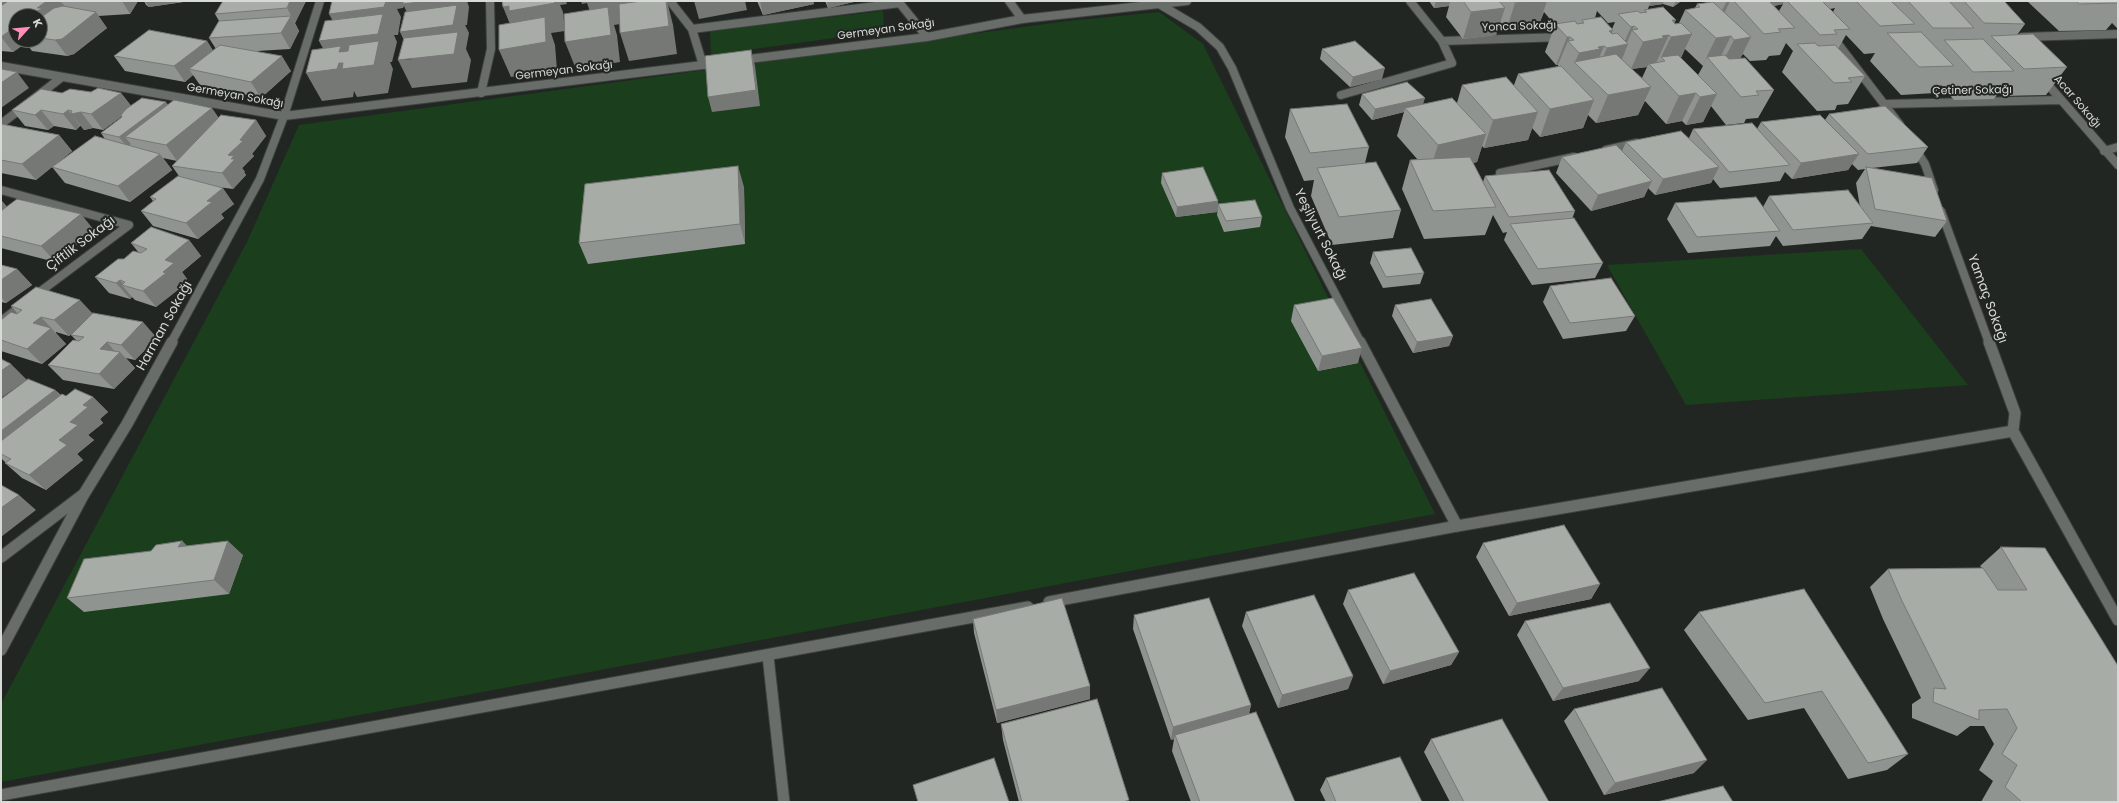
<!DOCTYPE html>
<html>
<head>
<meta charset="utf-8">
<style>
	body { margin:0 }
	#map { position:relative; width:2119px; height:803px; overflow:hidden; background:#222622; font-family:Poppins,sans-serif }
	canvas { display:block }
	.frame { position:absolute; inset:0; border:2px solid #d7dad7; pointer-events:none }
	.north { position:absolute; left:8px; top:8px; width:40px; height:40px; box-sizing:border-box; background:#222622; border:1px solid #6a6e6a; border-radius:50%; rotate:63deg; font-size:11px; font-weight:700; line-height:16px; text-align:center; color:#d7dad7 }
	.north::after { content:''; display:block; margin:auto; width:14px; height:18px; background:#ff8eba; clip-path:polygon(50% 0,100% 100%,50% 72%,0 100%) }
</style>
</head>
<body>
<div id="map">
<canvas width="2119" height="803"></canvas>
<div class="frame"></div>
<div class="north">K</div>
</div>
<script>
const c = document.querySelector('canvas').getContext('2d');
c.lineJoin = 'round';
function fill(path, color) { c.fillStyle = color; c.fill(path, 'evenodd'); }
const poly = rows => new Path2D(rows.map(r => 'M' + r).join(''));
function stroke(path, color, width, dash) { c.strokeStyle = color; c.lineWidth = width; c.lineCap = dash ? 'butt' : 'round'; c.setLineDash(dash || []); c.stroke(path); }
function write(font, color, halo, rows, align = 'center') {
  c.font = font + ' Poppins,sans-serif'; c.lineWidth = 4; c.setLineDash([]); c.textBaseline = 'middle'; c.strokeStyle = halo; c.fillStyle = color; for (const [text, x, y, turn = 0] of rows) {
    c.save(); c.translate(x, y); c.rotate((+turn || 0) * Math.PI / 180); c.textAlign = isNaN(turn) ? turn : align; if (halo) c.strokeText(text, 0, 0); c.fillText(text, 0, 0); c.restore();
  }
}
fill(poly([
	[883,11,884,31,711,55,710,31],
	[1159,12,1203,44,1435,514,1,782,1,704,247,242,299,125,1068,21],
	[1861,249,1968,385,1686,405,1607,265]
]), '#1b3e1d');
const minorFar1 = poly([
	[670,1,692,29,703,65],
	[898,1,927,37],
	[1009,1,1022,19],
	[1410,1,1442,41,1563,37],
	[1159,4,1187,1],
	[692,29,900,3],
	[1832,36,1900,125],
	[2022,37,2118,34],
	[1,66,284,116],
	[2043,79,2118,165],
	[481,93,491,49,490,1],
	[1341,95,1452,63,1442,41],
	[1885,104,2060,100],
	[1,124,62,77],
	[1914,147,1925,164,1934,190],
	[1606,150,1637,143],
	[2104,151,2118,147],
	[1500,173,1574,157],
	[1,190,129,225,1,321],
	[1941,211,1989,343]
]);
const minor = poly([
	[1989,342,2015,413,2013,431,2118,620],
	[1,557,84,494],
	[1049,602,1457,526,2013,431],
	[768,656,784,802],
	[1,795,1028,607]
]);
const secondaryFar1 = poly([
	[741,60,927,37,1022,19,1159,4,1198,27,1220,47,1232,68,1290,208,1361,343],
	[284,116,719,63],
	[171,343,260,179,284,116,320,1]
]);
const secondary = poly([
	[1360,342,1457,526],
	[1,650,84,494,127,424,172,342]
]);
stroke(minorFar1, '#3d403d', 10);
stroke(minor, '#3d403d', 13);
stroke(secondaryFar1, '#3d403d', 10);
stroke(secondary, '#3d403d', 13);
stroke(minorFar1, '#696d69', 8);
stroke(minor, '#696d69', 11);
stroke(secondaryFar1, '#696d69', 8);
stroke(secondary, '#696d69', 11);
fill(poly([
	[1,1,6,3,8,1,138,1,130,14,98,16,107,28,74,54,67,56,32,51,26,43,13,52,1,51],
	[40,16,40,40,16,40],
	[144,1,190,1,149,7,146,5],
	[223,1,306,1,295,23,299,31,290,49,257,51,291,71,261,98,200,85,193,75,185,82,125,71,114,56,207,41,213,51,216,49,209,38,219,21,215,14],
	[757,1,813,1,814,4,763,15],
	[825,1,858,1,828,8],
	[1429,1,1684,1,1680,2,1673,7,1663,4,1649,6,1648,9,1675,24,1679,23,1685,10,1695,8,1697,4,1711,2,1710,1,2004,1,2025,24,2017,35,2067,67,2046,95,2004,96,1999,92,1994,99,1954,100,1941,85,1935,93,1901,95,1870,61,1875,53,1864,54,1846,35,1838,49,1865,76,1848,104,1837,105,1835,110,1817,111,1782,72,1793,51,1786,43,1780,55,1769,56,1766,60,1750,61,1743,54,1740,58,1774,90,1758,118,1746,119,1744,123,1726,125,1711,106,1703,122,1686,125,1682,121,1666,124,1645,101,1638,115,1596,123,1588,115,1583,128,1540,137,1532,128,1528,140,1484,148,1482,146,1477,162,1473,163,1483,182,1485,176,1575,211,1572,219,1603,263,1595,278,1532,285,1504,240,1507,232,1503,233,1493,215,1485,235,1424,239,1402,189,1410,160,1418,160,1397,136,1404,112,1372,120,1359,105,1362,94,1423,104,1457,103,1462,85,1514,85,1518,74,1558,67,1558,65,1556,65,1545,52,1555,25,1544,12,1538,27,1506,31,1500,23,1496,35,1463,39,1446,17,1449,6,1434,8],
	[1783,4,1779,11,1774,6],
	[1835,8,1833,12,1830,9],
	[1597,11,1608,23,1615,22,1612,29,1595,18],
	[1685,49,1703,66,1698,75,1681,58],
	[1647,67,1642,78,1632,69],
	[2027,1,2118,1,2118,29,2112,23,2106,30,2059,31],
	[1322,49,1382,79,1350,87,1320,59],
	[91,92,121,93,131,106,168,105,219,118,256,120,266,136,252,154,254,156,242,168,245,172,244,172,246,175,233,189,218,187,234,204,221,214,224,218,198,239,153,226,141,211,153,201,150,197,179,176,172,166,177,161,163,158,172,170,130,202,65,183,52,167,36,180,1,173,1,124,59,135,72,151,55,165,105,139,101,133,122,117,122,116,103,130,93,128,84,130,81,126,80,126,76,130,54,126,48,130,25,126,12,110,62,93],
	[1290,109,1369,147,1365,163,1401,210,1393,238,1332,245,1311,196,1314,180,1304,181,1285,137],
	[1829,114,1928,147,1917,163,1872,168,1947,221,1935,237,1871,226,1862,239,1783,246,1776,236,1770,246,1688,253,1667,219,1675,203,1763,207,1769,196,1860,207,1856,183,1865,169,1858,170,1852,164,1848,170,1792,179,1785,172,1780,181,1720,188,1713,179,1711,183,1655,195,1648,188,1644,197,1591,211,1556,173,1562,157,1622,151,1626,142,1689,138,1693,129,1757,129,1761,122,1825,120],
	[1162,173,1218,201,1217,212,1176,217,1161,183],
	[744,187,745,244,588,264,579,243],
	[1,200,7,207,94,230,55,262,1,248],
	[1218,204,1262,217,1260,227,1224,232,1217,215],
	[189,240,201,256,182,272,187,279,177,287,179,289,156,307,135,300,132,297,130,299,109,293,95,277,124,259,139,253,131,243],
	[1373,252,1424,273,1420,284,1383,288,1370,263],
	[1,265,17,269,32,285,6,303,1,302],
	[1550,286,1635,316,1626,331,1563,339,1543,302],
	[1294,305,1358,363,1318,371,1291,321],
	[1395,305,1453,336,1449,346,1413,353,1392,316],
	[11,306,93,314,157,338,135,360,126,358,135,368,114,389,63,380,48,365,77,341,71,335,75,331,69,336,56,332,56,333,66,344,42,364,1,351,1,320,17,313],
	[55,390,61,395,66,396,93,397,108,412,100,419,103,423,88,435,94,440,77,454,83,460,46,490,22,478,5,463,6,463,1,458,1,399],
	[182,541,187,546,243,555,229,594,84,612,67,598,151,551],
	[1483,543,1600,584,1591,599,1509,616,1476,557],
	[2001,547,2045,548,2118,802,1981,802,1993,781,1979,770,1994,744,1984,726,1970,726,1957,736,1912,718,1912,704,1921,698,1883,619,1870,587,1888,569,1982,568,1980,566],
	[1804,589,1908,754,1887,770,1848,779,1804,708,1748,720,1684,630,1699,612],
	[1348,590,1459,652,1451,665,1383,684,1343,604],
	[1246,612,1353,676,1348,689,1278,708,1242,626],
	[1134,615,1251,705,1249,714,1295,802,1191,802,1172,751,1174,739,1171,740,1133,629],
	[973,619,1090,686,1090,699,997,723,974,633],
	[1525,621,1639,681,1553,701,1517,635],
	[1574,709,1694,773,1604,795,1564,721],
	[1001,724,1129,802,1019,802,1003,740],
	[1431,739,1549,802,1450,802,1424,752],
	[1326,778,1422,802,1326,802,1320,790]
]), '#909490');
fill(poly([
	[1,1,4,1,12,11,1,20],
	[47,1,71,1,61,2,65,6,63,7,40,33,40,16,31,16,37,8],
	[122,1,138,1,130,14],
	[145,1,190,1,149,7],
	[290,1,306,1,295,23,287,8],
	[348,1,469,1,467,1,469,7,467,25,465,25,469,33,466,49,471,60,467,82,412,88,398,60,413,59,400,32,415,30,404,6,403,8,397,9,401,17,398,35,394,35,397,42,392,62,390,62,393,69,388,93,357,97,354,91,353,97,322,101,306,73,334,69,319,41,342,38,329,14],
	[508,1,566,1,567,4,560,5,563,12,565,31,551,33,555,45,557,70,511,77,499,50,514,34,503,7],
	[581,1,656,1,660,18,614,25,617,35,620,62,576,69,565,42,596,28,587,3,582,4],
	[666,1,667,1,673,25,677,54,629,61,620,33],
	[694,1,745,1,747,10,699,19],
	[760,1,813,1,814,4,763,15],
	[827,1,858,1,828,8],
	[1436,1,1450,1,1449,6,1434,8],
	[1532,1,1547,1,1538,27,1506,31,1515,3],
	[1651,1,1664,1,1663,4,1649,6],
	[1676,1,1684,1,1680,2,1673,7],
	[1727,1,1730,1,1725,12,1721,12],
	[1767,1,1784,1,1783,4,1764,8],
	[1505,8,1496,35,1463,39,1471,12],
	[96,12,107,28,74,54,67,56,55,40],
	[291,16,299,31,290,49,281,33],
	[1672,20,1676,20,1656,63,1649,64,1647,67,1631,69,1643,42],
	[16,26,16,40,24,40,26,43,13,52,1,37],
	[1634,26,1626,45,1628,44,1617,72,1595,75,1607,48,1623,45,1631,27],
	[1613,30,1606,47,1604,46,1593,73,1586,74,1575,62,1579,53,1598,47,1609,31],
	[1692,34,1679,61,1665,61,1661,57,1671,37],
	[1731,36,1717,64,1707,57,1702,66,1716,38],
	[1567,37,1570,37,1568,42,1568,41,1558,65,1556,65],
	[1751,37,1737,65,1720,67,1734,40],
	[207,41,217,57,189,69,193,75,185,82,174,66],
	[751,50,755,66,760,106,712,112,708,97],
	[282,56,291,71,261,98,251,82],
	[1385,68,1382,79,1350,87,1353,77],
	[17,72,29,88,1,108,1,83],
	[1651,87,1638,115,1596,123,1608,95],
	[121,93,133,108,103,130,91,114],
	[1696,93,1682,121,1666,124,1679,96],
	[1717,94,1703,122,1686,125,1700,97],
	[1425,98,1422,108,1405,108,1404,112,1372,120,1375,109],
	[1594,100,1583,128,1540,137,1550,109],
	[166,102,174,112,125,137,131,144,127,147,119,137],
	[212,108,223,124,177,161,166,145],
	[41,110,54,126,48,130,35,115],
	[68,110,80,126,76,130,63,114],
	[81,112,93,128,84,130,71,114],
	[1538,112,1528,140,1484,148,1493,120],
	[256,120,266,136,252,154,254,156,242,168,245,172,244,172,246,175,233,189,222,173,228,155],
	[1486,134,1477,162,1429,173,1438,145],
	[59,135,72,151,36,180,22,164],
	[160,154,172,170,130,202,118,186],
	[1859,154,1848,170,1792,179,1801,163],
	[738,166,744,187,745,244,740,224],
	[1719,167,1711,183,1655,195,1663,179],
	[1652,181,1644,197,1591,211,1598,195],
	[223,188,234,204,221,214,224,218,198,239,186,223,207,201],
	[1,200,11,211,1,219],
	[1218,201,1217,212,1176,217,1177,207],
	[81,214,94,230,55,262,41,246],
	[189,240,201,256,182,272,187,279,177,287,179,289,156,307,143,291,163,272,165,260],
	[17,269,32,285,6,303,1,297,1,280],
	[120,280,125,286,122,285,132,297,130,299,116,283],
	[80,300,94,315,69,336,54,320],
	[41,317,66,344,42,364,27,349,33,323],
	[143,322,157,338,135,360,121,345],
	[1453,336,1449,346,1413,353,1417,342],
	[107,342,118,355,120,352,135,368,114,389,99,374,100,349],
	[1362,348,1358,363,1318,371,1322,356],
	[11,364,27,380,1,398,1,371],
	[55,390,66,401,1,450,1,431],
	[93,397,108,412,100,419,103,423,88,435,94,440,77,454,83,460,46,490,29,475,59,440,70,422,83,405],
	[19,495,36,510,1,537,1,508],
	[182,541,197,556,178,547],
	[228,541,243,555,229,594,214,580],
	[1600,584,1591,599,1509,616,1517,603],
	[1459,652,1451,665,1383,684,1390,671],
	[1650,668,1639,681,1553,701,1563,688],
	[1353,676,1348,689,1278,708,1282,695],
	[1090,686,1090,699,997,723,996,710],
	[1251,705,1247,718,1175,735,1174,739,1171,740,1173,727],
	[1707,760,1694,773,1604,795,1615,783]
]), '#767875');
const building = poly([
	[8,1,47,1,37,8,42,8,31,16,16,16,16,26,1,37,1,6,8,1],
	[223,1,290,1,287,8,215,14,223,1],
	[332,1,386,1,384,7,329,14,332,1],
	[403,1,427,1,403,4,403,1],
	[502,1,554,1,555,3,509,11,509,6,503,7,502,1],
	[642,1,666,1,669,26,620,33,619,4,642,1],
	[1463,1,1499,1,1505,8,1471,12,1463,1],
	[1513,1,1532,1,1515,3,1513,1],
	[1734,1,1769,1,1795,28,1778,29,1781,32,1764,34,1734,1],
	[1787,1,1822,1,1850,29,1834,30,1837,34,1820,35,1787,1],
	[1856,1,1891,1,1915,24,1880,26,1856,1],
	[1908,1,1949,1,1974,28,1933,28,1908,1],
	[1964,1,2004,1,2025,24,1984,23,1964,1],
	[2076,1,2118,1,2118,3,2079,4,2076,1],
	[1713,2,1751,37,1734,40,1731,36,1716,38,1685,10,1700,7,1697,4,1713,2],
	[457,5,453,25,400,32,405,12,457,5],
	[63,6,96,12,62,39,55,40,40,38,40,18,54,8,63,6],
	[608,7,611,35,565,42,564,14,608,7],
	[1663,7,1676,20,1672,20,1675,24,1681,23,1692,34,1671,37,1669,35,1662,36,1664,38,1643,42,1632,30,1638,29,1634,26,1631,27,1618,14,1638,11,1640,13,1647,12,1644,10,1663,7],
	[383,14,378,34,319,41,325,21,383,14],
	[291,16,281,33,209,38,219,21,291,16],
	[545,17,546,42,499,50,499,25,545,17],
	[1601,17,1613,30,1609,31,1612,34,1617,33,1628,44,1607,48,1604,46,1598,47,1600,49,1579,53,1568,41,1574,40,1570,37,1567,37,1555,24,1575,21,1577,24,1584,23,1582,20,1601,17],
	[149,30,207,41,174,66,114,56,149,30],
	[458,32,454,54,398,60,404,38,458,32],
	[1921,32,1954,66,1919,67,1887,33,1921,32],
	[2033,34,2067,67,2024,69,1991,36,2033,34],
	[1983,39,2014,71,1973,72,1944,40,1983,39],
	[379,41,374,65,342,69,343,63,339,63,337,69,306,73,312,50,341,46,339,52,348,51,349,45,379,41],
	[1355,41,1385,68,1353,77,1322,49,1355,41],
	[1815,43,1818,46,1835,45,1865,76,1848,78,1852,82,1834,83,1797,44,1815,43],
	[220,45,282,56,251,82,189,69,220,45],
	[751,50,756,90,708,97,705,56,751,50],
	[1616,54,1651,87,1608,95,1574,62,1616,54],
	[1678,55,1717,94,1700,97,1696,93,1679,96,1649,64,1665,61,1661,57,1678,55],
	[1725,55,1729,59,1745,58,1774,90,1756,91,1759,95,1741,97,1707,57,1725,55],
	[1561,66,1594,100,1550,109,1518,74,1561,66],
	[1,69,17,72,1,83,1,69],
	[1506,77,1538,112,1493,120,1462,85,1506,77],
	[1407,82,1425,98,1375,109,1362,94,1407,82],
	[98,88,121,93,91,114,81,112,71,114,72,111,68,110,63,114,41,110,35,115,12,110,41,89,62,93,70,89,91,92,98,88],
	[142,98,166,102,119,137,101,133,122,117,121,115,126,109,142,98],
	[1452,98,1486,134,1438,145,1405,108,1452,98],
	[174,100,212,108,166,145,125,137,174,100],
	[1347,104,1369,147,1310,153,1290,109,1347,104],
	[1885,106,1928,147,1868,154,1829,114,1885,106],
	[221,115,256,120,240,140,243,141,228,155,234,156,231,159,235,159,222,173,172,166,221,115],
	[1820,115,1859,154,1801,163,1761,122,1820,115],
	[1752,123,1790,165,1729,172,1693,129,1752,123],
	[1,124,59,135,22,164,1,160,1,124],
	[1681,131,1719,167,1663,179,1626,142,1681,131],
	[95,136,160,154,118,186,52,167,95,136],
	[1616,145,1652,181,1598,195,1562,157,1616,145],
	[1470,157,1496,207,1433,211,1410,160,1470,157],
	[1376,162,1401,210,1339,217,1317,168,1376,162],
	[738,166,740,224,579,243,585,184,738,166],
	[1203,167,1218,201,1177,207,1162,173,1203,167],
	[1866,167,1932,178,1947,221,1875,209,1866,167],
	[1549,170,1575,211,1509,217,1485,176,1549,170],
	[178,176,223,188,207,201,212,202,186,223,141,211,156,199,150,197,178,176],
	[1848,190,1873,223,1793,230,1769,196,1848,190],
	[1756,197,1780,231,1697,237,1675,203,1756,197],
	[17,199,81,214,41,246,1,236,1,211,17,199],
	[1255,200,1262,217,1226,221,1218,204,1255,200],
	[1574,218,1603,263,1538,269,1510,224,1574,218],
	[151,227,189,240,165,260,174,263,163,272,166,273,143,291,122,285,125,282,120,280,116,283,95,277,118,259,124,259,133,251,141,253,147,249,131,243,151,227],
	[1411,248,1424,273,1386,277,1373,252,1411,248],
	[1,265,17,269,1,280,1,265],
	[1611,278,1635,316,1570,323,1550,286,1611,278],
	[36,287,80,300,54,320,41,317,33,323,51,328,27,349,1,340,1,320,11,312,17,314,22,310,11,306,36,287],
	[1333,298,1362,348,1322,356,1294,305,1333,298],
	[1431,299,1453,336,1417,342,1395,305,1431,299],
	[93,313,143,322,121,345,107,342,100,349,120,352,99,374,48,365,73,340,79,341,84,337,71,335,93,313],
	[1,359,11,364,1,371,1,359],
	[28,379,55,390,1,431,1,399,28,379],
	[75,389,93,397,83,405,88,407,70,422,78,425,59,440,67,445,29,475,5,463,11,459,1,454,1,441,62,394,66,396,75,389],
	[1,485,19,495,1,508,1,485],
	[1564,525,1600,584,1517,603,1483,543,1564,525],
	[182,541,178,547,228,541,214,580,67,598,84,559,151,551,156,545,182,541],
	[2001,547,2045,548,2118,666,2118,802,2022,802,2005,787,2017,765,2002,754,2017,728,2007,709,1979,710,1979,720,1933,702,1934,688,1946,689,1902,601,1888,569,1983,568,1998,590,2027,590,2001,547],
	[1414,573,1459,652,1390,671,1348,590,1414,573],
	[1804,589,1908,754,1868,763,1822,691,1765,703,1699,612,1804,589],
	[1314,595,1353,676,1282,695,1246,612,1314,595],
	[1062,598,1090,686,996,710,973,619,1062,598],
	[1209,598,1251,705,1173,727,1134,615,1209,598],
	[1610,603,1650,668,1563,688,1525,621,1610,603],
	[1662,688,1707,760,1615,783,1574,709,1662,688],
	[1097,699,1129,800,1123,802,1022,802,1001,724,1097,699],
	[1256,712,1295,802,1200,802,1175,735,1256,712],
	[1502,719,1549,802,1464,802,1431,739,1502,719],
	[1400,757,1422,802,1336,802,1326,778,1400,757],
	[994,758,1009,802,918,802,913,785,994,758],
	[1723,786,1733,802,1657,802,1723,786]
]);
fill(building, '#a8aca7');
stroke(building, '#767875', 1);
write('11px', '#d7dad7', '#222622', [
	["Yonca Sokağı",1519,27,-2],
	["Germeyan Sokağı",886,30,-8],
	["Germeyan Sokağı",564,71,-7],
	["Çetiner Sokağı",1972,91,-1],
	["Germeyan Sokağı",235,96,10],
	["Acar Sokağı",2077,102,49]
]);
write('13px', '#d7dad7', '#222622', [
	["Yeşilyurt Sokağı",1320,235,63],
	["Çiftlik Sokağı",81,244,-37],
	["Yamaç Sokağı",1987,299,70],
	["Harman Sokağı",165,326,-61]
]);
</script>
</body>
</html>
